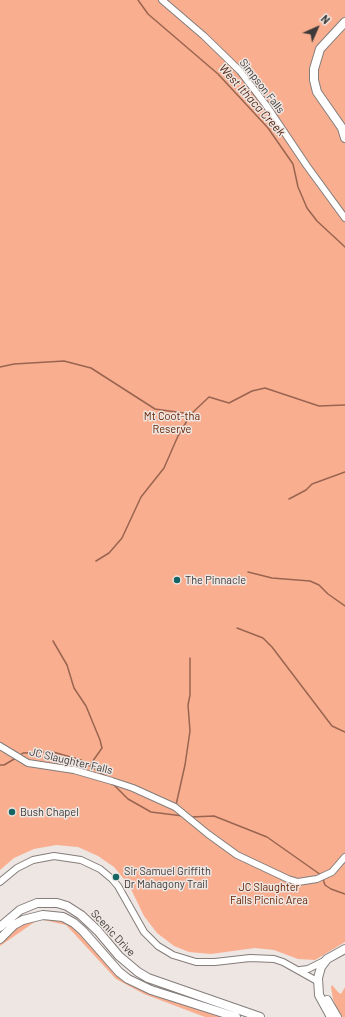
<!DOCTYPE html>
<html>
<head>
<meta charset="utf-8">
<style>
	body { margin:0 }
	#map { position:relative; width:345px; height:1017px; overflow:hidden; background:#eee6e2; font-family:Barlow,sans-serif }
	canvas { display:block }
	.north { position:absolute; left:297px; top:8px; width:40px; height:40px; -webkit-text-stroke:3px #eee6e2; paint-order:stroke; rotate:45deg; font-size:11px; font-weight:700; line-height:16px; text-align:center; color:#3c3938 }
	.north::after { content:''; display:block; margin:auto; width:14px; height:18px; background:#3c3938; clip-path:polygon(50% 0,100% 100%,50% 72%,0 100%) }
</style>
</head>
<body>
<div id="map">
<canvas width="345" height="1017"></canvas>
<div class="north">N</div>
</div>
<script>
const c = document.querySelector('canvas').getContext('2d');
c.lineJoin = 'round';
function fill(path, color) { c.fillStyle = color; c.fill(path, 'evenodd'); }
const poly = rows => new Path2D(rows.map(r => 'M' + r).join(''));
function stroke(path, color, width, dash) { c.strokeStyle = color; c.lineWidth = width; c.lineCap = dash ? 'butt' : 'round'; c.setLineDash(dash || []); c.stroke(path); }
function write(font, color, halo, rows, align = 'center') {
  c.font = font + ' Barlow,sans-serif'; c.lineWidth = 3; c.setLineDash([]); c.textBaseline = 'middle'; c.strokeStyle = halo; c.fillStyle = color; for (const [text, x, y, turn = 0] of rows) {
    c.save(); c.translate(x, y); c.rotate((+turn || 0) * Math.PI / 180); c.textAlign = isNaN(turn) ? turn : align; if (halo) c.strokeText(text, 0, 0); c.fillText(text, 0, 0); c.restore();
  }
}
fill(poly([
	[0,0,345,0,345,942,315,960,298,959,274,950,255,948,211,954,189,952,174,946,157,933,144,916,129,885,114,867,98,856,78,847,56,845,34,849,14,858,0,870],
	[54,917,74,927,116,974,225,1017,205,1017,144,994,116,979,66,925,39,919,0,946,0,941,26,921],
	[332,985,338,992,341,994,345,987,345,1017,340,1017,333,999,331,987]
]), '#faae90');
stroke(poly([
	[138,0,148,14,218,74,268,128,293,164,298,187,307,208,317,221,345,247],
	[0,367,14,364,64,361,91,368,155,409,191,414,209,397,229,403,252,391,265,388,319,406,345,405],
	[289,499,306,490,312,484,345,472],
	[96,561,109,553,122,538,141,497,164,468,178,436,191,414],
	[248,572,272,578,310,581,319,585,328,594,345,606],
	[237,628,263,638,272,647,332,726,345,732],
	[53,641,67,665,74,688,86,706,100,740,102,748,90,765],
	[19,756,23,753,53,752,81,760,107,777],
	[0,765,4,765,16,758],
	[113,784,128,799,151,812,183,816],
	[176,805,185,765,190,731,188,705,190,695,190,658],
	[191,817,214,816,267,837,321,875],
	[323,879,325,885,331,889,345,894]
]), '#996550', 1.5);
const street = poly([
	[162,0,204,36,240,71,266,105,307,166,345,218],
	[0,746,28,763,74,770,112,781,133,788,175,807,208,834,237,855,288,879,298,882,317,879,332,872,345,857],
	[0,882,17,868,33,860,54,856,81,860,100,869,112,879,118,886,144,932,158,946,173,955,196,962,215,962,250,958,274,959,283,962,317,981],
	[300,970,308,969,324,961]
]);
const secondary = poly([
	[345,22,320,49,314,69,314,80,317,92,342,128,345,138],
	[0,927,20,910,37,903,57,903,67,906,81,915,98,931,119,956,138,972,148,978,260,1017],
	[0,939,14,925,23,920,43,915,63,917,74,923,83,931,119,972,128,979,151,990,236,1017],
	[327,1000,337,1017],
	[331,1017,319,995,318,978,321,967,327,959,345,949]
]);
stroke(street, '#847d7a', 8);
stroke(secondary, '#847d7a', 10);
stroke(street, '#fff', 6);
stroke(secondary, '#fff', 8);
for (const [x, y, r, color] of [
	[177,580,4,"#166463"],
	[12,812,4,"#166463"],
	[116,877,4,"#166463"]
]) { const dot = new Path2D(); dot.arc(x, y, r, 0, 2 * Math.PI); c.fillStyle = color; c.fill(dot); stroke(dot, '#eee6e2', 1.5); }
write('11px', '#3c3938', '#eee6e2', [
	["Simpson Falls",262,86,52],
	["JC Slaughter Falls",71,761,13],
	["Scenic Drive",113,933,47]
]);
write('11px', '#652200', '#eee6e2', [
	["Mt Coot-tha",172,416],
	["Reserve",172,429],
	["JC Slaughter",269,887],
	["Falls Picnic Area",269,900]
]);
write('11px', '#3c3938', '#eee6e2', [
	["The Pinnacle",185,580],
	["Bush Chapel",20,812],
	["Sir Samuel Griffith",124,871],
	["Dr Mahagony Trail",124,884]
], 'left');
write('italic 12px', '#501f0a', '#eee6e2', [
	["West Ithaca Creek",252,100,48]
]);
</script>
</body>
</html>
